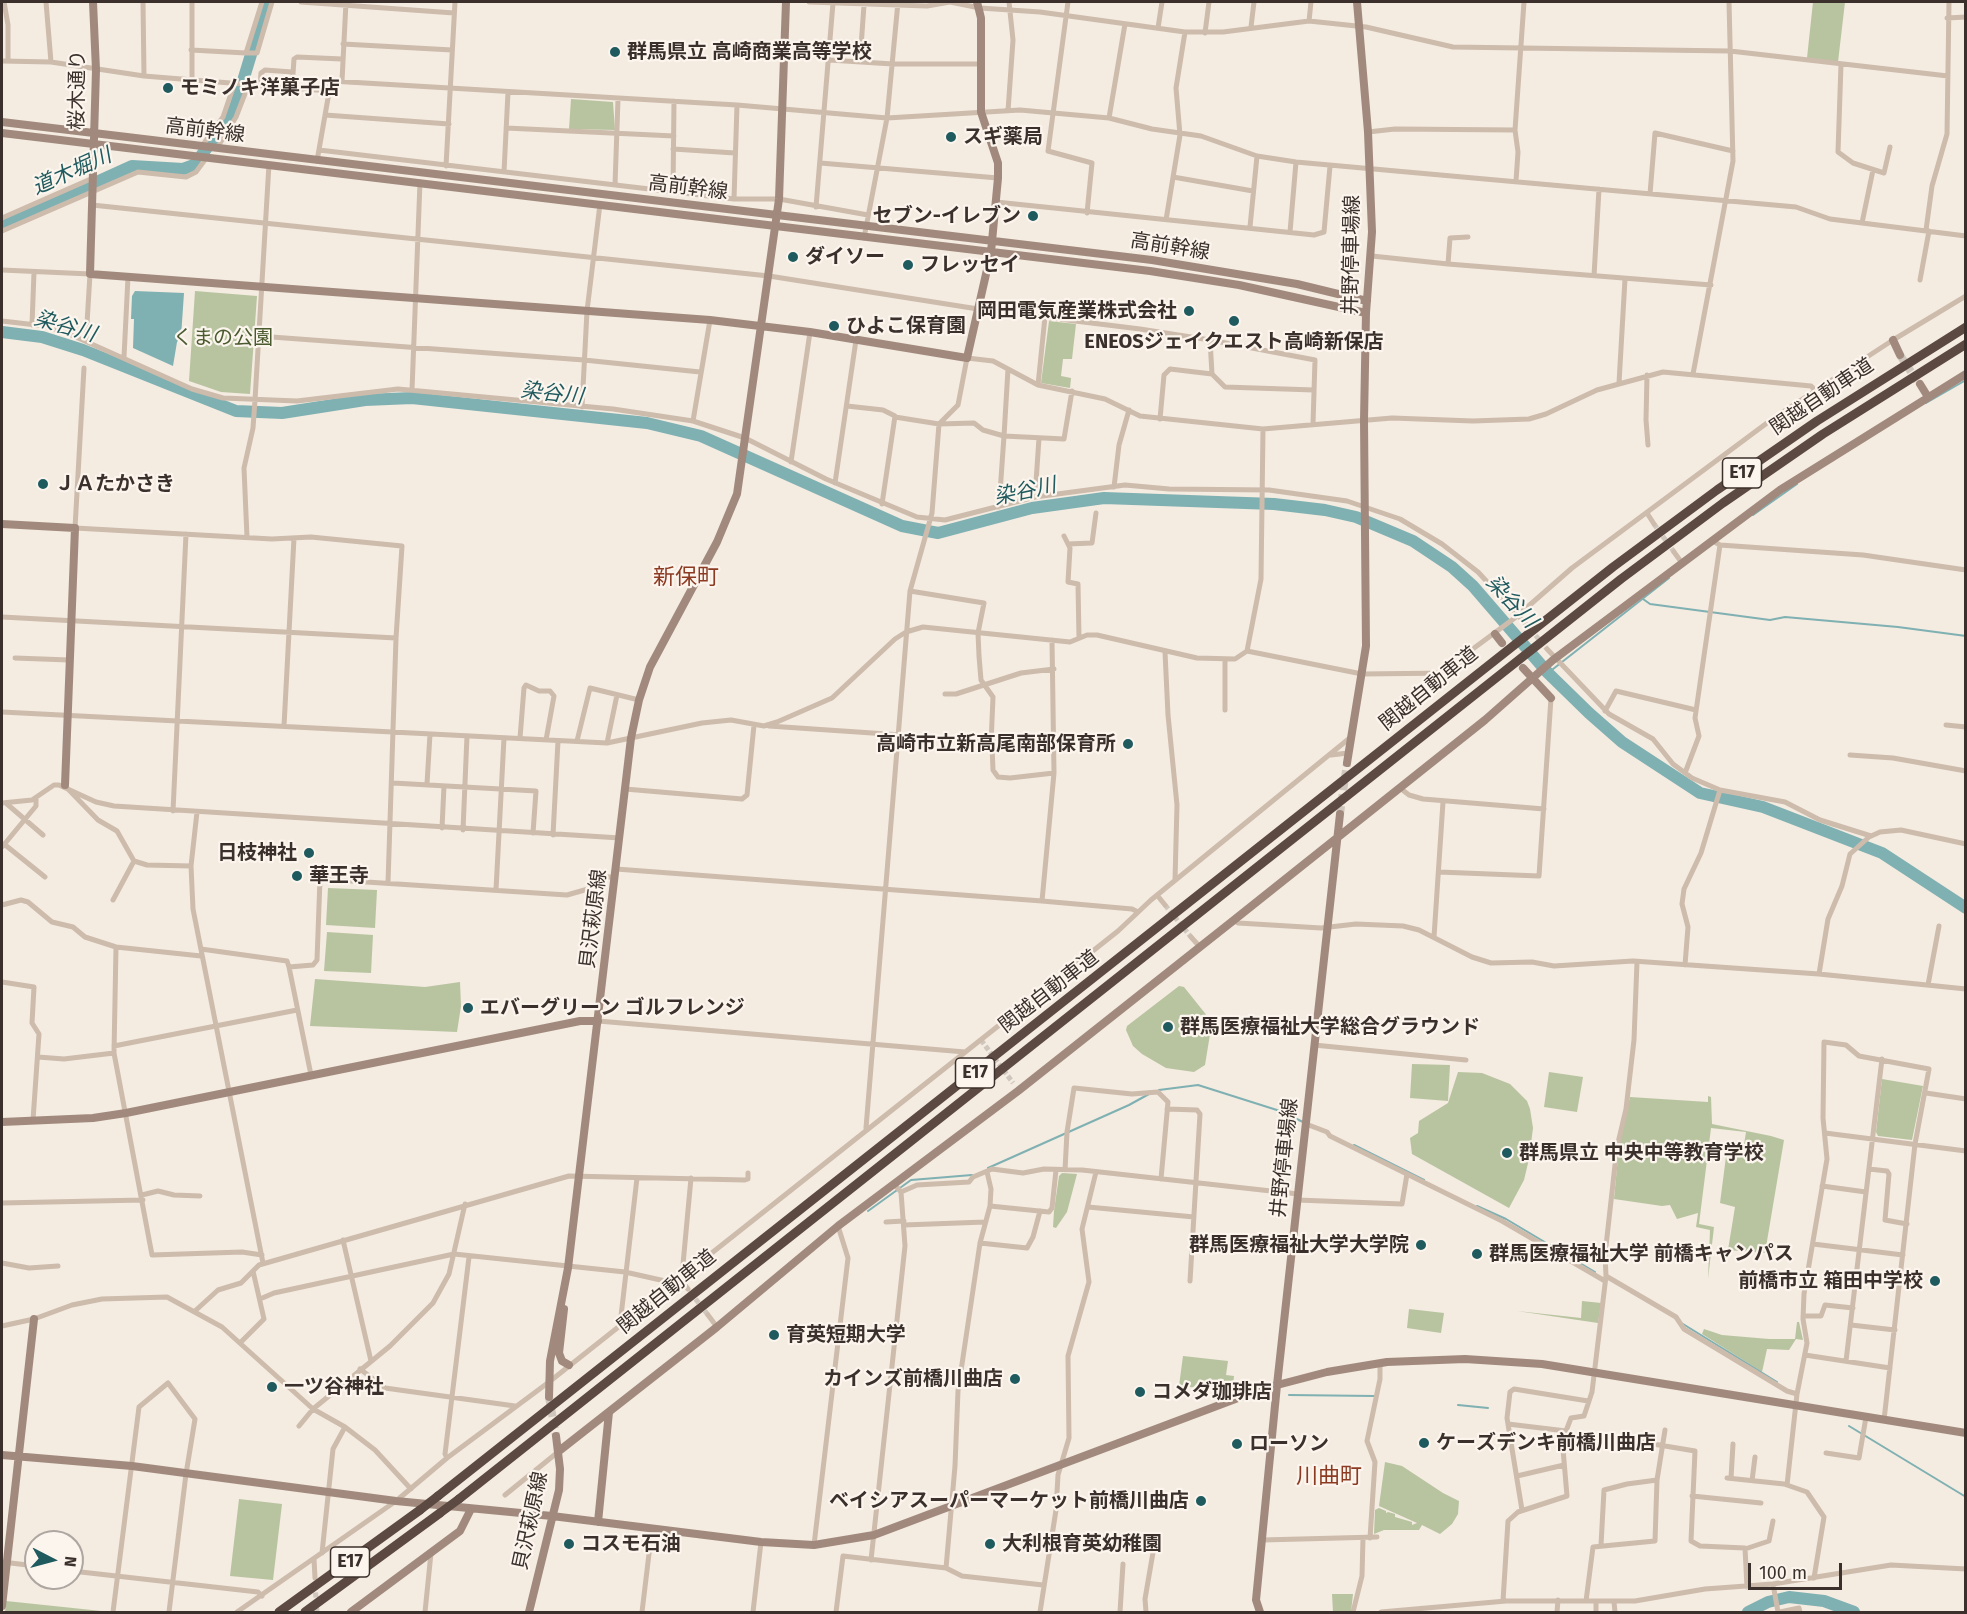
<!DOCTYPE html>
<html>
<head>
<meta charset="utf-8">
<style>
	body { margin:0 }
	#map { position:relative; width:1967px; height:1614px; overflow:hidden; background:#f4ebe1; font-family:"Fira Sans",sans-serif }
	canvas { display:block }
	.frame { position:absolute; inset:0; border:3px solid #3b302b; pointer-events:none }
	.north { position:absolute; left:24px; top:1530px; width:60px; height:60px; box-sizing:border-box; background:#fbf5ee; border:2px solid #aea6a0; border-radius:50%; rotate:96deg; font-size:16px; font-weight:700; line-height:24px; text-align:center; color:#3b302b }
	.north::after { content:''; display:block; margin:auto; width:21px; height:27px; background:#1f5a5e; clip-path:polygon(50% 0,100% 100%,50% 72%,0 100%) }
	.scale { position:absolute; left:1748px; top:1563px; width:94px; height:27px; box-sizing:border-box; border:3px solid #3b302b; border-top:0; padding-left:8px; font-size:18px; line-height:21px; white-space:nowrap; color:#3b302b; -webkit-text-stroke:4px #fbf5ee; paint-order:stroke }
</style>
</head>
<body>
<div id="map">
<canvas width="1967" height="1614"></canvas>
<div class="frame"></div>
<div class="north">N</div>
<div class="scale">100 m</div>
</div>
<script>
const c = document.querySelector('canvas').getContext('2d');
c.lineJoin = 'round';
function fill(path, color) { c.fillStyle = color; c.fill(path, 'evenodd'); }
const poly = rows => new Path2D(rows.map(r => 'M' + r).join(''));
function stroke(path, color, width, dash) { c.strokeStyle = color; c.lineWidth = width; c.lineCap = dash ? 'butt' : 'round'; c.setLineDash(dash || []); c.stroke(path); }
function write(font, color, halo, rows, align = 'center') {
  c.font = font + ' "Fira Sans","Noto Sans JP",sans-serif'; c.lineWidth = 4.5; c.setLineDash([]); c.textBaseline = 'middle'; c.strokeStyle = halo; c.fillStyle = color; for (const [text, x, y, turn = 0] of rows) {
    c.save(); c.translate(x, y); c.rotate((+turn || 0) * Math.PI / 180); c.textAlign = isNaN(turn) ? turn : align; if (halo) c.strokeText(text, 0, 0); c.fillText(text, 0, 0); c.restore();
  }
}
fill(poly([
	[1813,2,1845,2,1838,62,1807,58],
	[571,99,613,102,615,130,569,129],
	[195,291,257,296,250,394,221,392,189,381],
	[1049,321,1076,324,1072,359,1063,359,1061,376,1071,378,1070,388,1041,383],
	[328,888,377,890,375,928,326,925],
	[327,932,373,935,371,973,324,971],
	[315,979,425,987,460,982,461,1006,457,1032,310,1026],
	[1179,986,1184,987,1212,1022,1205,1065,1194,1072,1166,1068,1142,1054,1133,1046,1126,1030,1127,1026],
	[1412,1064,1450,1065,1448,1101,1410,1098],
	[1458,1072,1482,1073,1510,1084,1527,1101,1530,1109,1533,1128,1529,1159,1524,1180,1509,1208,1412,1154,1410,1138,1418,1133,1419,1121,1448,1103],
	[1549,1072,1583,1077,1577,1112,1544,1107],
	[1882,1079,1923,1086,1912,1140,1878,1136,1876,1132],
	[1708,1096,1711,1097,1712,1124,1771,1136,1784,1140,1765,1253,1728,1250,1735,1207,1720,1203,1727,1149,1743,1151,1746,1132,1711,1128,1699,1224,1714,1227,1708,1279,1710,1230,1696,1227,1698,1213,1677,1219,1670,1205,1662,1206,1614,1199,1619,1146,1630,1097,1708,1102],
	[1062,1173,1077,1174,1067,1212,1056,1228,1053,1227,1054,1211,1059,1176],
	[1582,1301,1601,1303,1598,1323,1517,1311,1581,1318],
	[1409,1309,1444,1313,1441,1333,1407,1328],
	[1797,1322,1799,1322,1803,1340,1796,1339,1789,1350,1767,1349,1762,1372,1702,1334,1704,1329,1722,1335,1769,1339,1795,1339],
	[1183,1356,1228,1361,1226,1375,1234,1376,1233,1385,1221,1390,1179,1386],
	[1385,1462,1402,1466,1443,1493,1459,1501,1458,1514,1452,1524,1440,1534,1422,1525,1419,1530,1384,1530,1374,1534,1375,1510,1379,1508,1386,1511,1386,1513,1388,1512,1395,1514,1395,1517,1412,1522,1412,1525,1417,1523,1379,1506],
	[239,1499,282,1504,273,1580,230,1576],
	[1332,1594,1353,1594,1351,1612,1333,1612],
	[6,1601,111,1612,5,1612]
]), '#b8c4a0');
fill(poly([
	[135,291,184,293,181,337,177,342,173,366,133,348,134,319,131,319,132,296]
]), '#7fb0b2');
stroke(poly([
	[1926,403,1966,380],
	[1753,515,1797,484],
	[1643,599,1650,604,1770,620,1785,617,1898,627,1966,636],
	[1548,673,1669,578],
	[1159,1090,1198,1085,1280,1111,1303,1122],
	[1354,1145,1424,1180],
	[988,1168,1129,1105,1149,1094],
	[1477,1206,1506,1219,1595,1272],
	[868,1211,911,1180,972,1175],
	[1683,1324,1777,1382],
	[1289,1395,1374,1396],
	[1458,1405,1488,1408],
	[1849,1426,1966,1497]
]), '#7fb0b2', 2);
stroke(poly([
	[2,225,132,166,183,169,194,165,228,120,235,107,267,2],
	[2,332,42,337,83,350,236,411,282,413,365,400,412,398,647,423,701,436,902,526,938,533,1032,508,1104,498,1274,504,1325,510,1356,517,1413,541,1452,567,1473,586,1548,673,1589,713,1622,742,1700,793,1763,807,1882,853,1966,908],
	[1748,1612,1768,1602,1789,1597,1824,1601,1854,1612]
]), '#7fb0b2', 12);
stroke(poly([
	[1654,524,1674,552],
	[1526,624,1547,649],
	[1165,905,1191,937],
	[981,1040,1013,1083],
	[691,1293,708,1315],
	[315,1585,317,1612]
]), '#cfc6bd', 5, [5, 2.5]);
stroke(poly([
	[1900,355,1917,381],
	[1340,814,1347,763],
	[549,1397,556,1436]
]), '#cfc6bd', 8, [8, 4]);
stroke(poly([
	[4,2,8,25,8,61],
	[46,2,51,62],
	[143,2,144,76],
	[301,2,454,13],
	[809,2,927,6,950,2,980,8,1040,12,1185,32,1223,32,1309,21,1366,27,1453,47,1730,51,1948,76],
	[1068,2,1048,151,1092,163,1087,213],
	[1947,18,1966,17],
	[1309,21,1311,2],
	[1251,27,1254,2],
	[1158,28,1162,2],
	[1205,33,1209,2],
	[343,44,452,50],
	[191,50,246,53,262,2],
	[246,53,257,53,272,2],
	[829,60,893,64,982,64],
	[2,61,51,62,144,76,329,91],
	[860,61,864,5],
	[1841,64,1838,152,1853,163,1884,173,1890,147],
	[192,80,192,2],
	[342,81,346,2],
	[260,86,261,73,265,70,292,72],
	[292,88,294,59,297,57,342,59],
	[1008,111,1013,40,1009,2],
	[325,115,449,124],
	[1109,118,1125,24],
	[506,128,674,136],
	[1368,132,1395,129,1515,130],
	[202,146,223,117,234,85],
	[217,148,236,117,248,86],
	[673,149,735,153],
	[319,150,734,199,779,199,868,215],
	[317,161,331,81,737,105,887,118,1020,110,1109,118,1152,129,1201,136,1257,156,1296,162,1796,207,1830,219,1966,236],
	[820,163,998,178],
	[446,166,455,2],
	[504,172,508,92],
	[1173,177,1253,191],
	[1516,181,1518,152,1515,130,1524,2],
	[615,185,618,99],
	[673,191,674,101],
	[1650,194,1655,133,1733,151],
	[734,199,737,105],
	[996,202,1314,235,1324,232,1330,166],
	[92,205,769,276,978,309,1140,329,1210,340,1315,360,1313,424],
	[816,207,833,3],
	[2,218,93,178],
	[1166,220,1180,135,1176,88,1185,32],
	[1862,223,1873,170],
	[1250,227,1257,156],
	[1926,230,1932,186,1947,134,1949,2],
	[2,231,138,172,186,177,196,172,207,157],
	[1290,232,1296,162],
	[864,238,887,118,898,2],
	[1372,256,1448,264,1711,285],
	[1448,264,1450,238,1468,237],
	[2,270,90,274,86,340],
	[1594,276,1599,189],
	[1920,280,1929,231],
	[2,321,45,326,67,333,192,389,223,398,297,401,398,389,613,409,693,421,745,438,826,479,917,517,945,520,1035,497,1125,485,1169,489,1269,490,1347,501,1400,519,1442,544,1478,572,1526,624],
	[32,325,34,272],
	[258,336,584,360,700,372],
	[1210,340,1212,374],
	[124,357,128,277],
	[84,368,75,528,272,539,311,537,402,546,396,638,388,883],
	[1008,369,1004,436,1064,439,1072,391],
	[1693,374,1733,161,1729,2],
	[1647,375,1646,420,1648,445],
	[1619,383,1625,279],
	[1038,385,1045,317],
	[412,390,420,182],
	[847,406,883,410,895,416,882,504],
	[582,407,587,311,600,204],
	[895,417,939,424,974,423,983,430,1004,436,999,507],
	[1160,419,1164,375,1170,369,1212,374,1225,387,1314,390],
	[693,421,710,320],
	[791,462,810,332],
	[835,483,856,340],
	[1114,487,1119,445,1129,410],
	[1035,497,1039,438],
	[1647,513,1654,524],
	[1064,536,1070,548,1068,582,1078,584,1079,638],
	[247,537,244,468,253,428,255,400,269,164],
	[1068,544,1092,543,1096,513],
	[1720,545,1863,555,1966,570],
	[1674,552,1682,563],
	[910,591,984,603,978,633,979,656,981,680,993,697,991,744],
	[2,617,396,638],
	[1547,649,1609,714,1653,739,1673,764,1692,778,1720,790,1785,802,1820,820,1871,836],
	[1247,651,1362,674,1451,673,1466,654,1516,617,1572,568,1775,417,1893,340,1966,296],
	[1165,652,1168,715,1177,805,1175,880],
	[15,658,69,660],
	[1225,660,1225,710],
	[945,694,956,694,1021,673,1054,669],
	[1605,711,1616,691,1696,710],
	[2,712,607,743,702,723,731,720,764,726,777,722,832,698,895,639,906,632,923,627,1070,642,1087,635,1097,635,1197,658,1235,659,1247,651,1261,579,1263,429],
	[1946,725,1966,727],
	[284,726,294,538],
	[769,726,990,741,992,746,993,770,998,777,1010,778,1054,773],
	[520,738,524,688,526,685,539,691,550,691,554,696,546,740],
	[577,741,590,688,639,700],
	[607,743,617,695],
	[1331,755,1348,753],
	[1850,755,1893,758,1966,771],
	[1685,773,1699,736,1695,718,1720,545,1711,540],
	[393,783,536,791,533,833],
	[427,784,430,734],
	[1400,788,1409,795,1423,799,1544,809],
	[68,789,98,820,117,831,134,861,147,865,191,866],
	[625,789,742,799,747,795,754,725],
	[2,803,32,800,54,785,59,785,96,802,114,806,620,838],
	[7,804,43,835],
	[173,811,186,534],
	[197,812,191,866,193,909,263,1263],
	[442,828,444,786],
	[463,830,467,736],
	[553,835,558,741],
	[4,844,45,877],
	[2,847,36,806,36,799],
	[616,869,1042,901,1132,909,1138,912],
	[1439,872,1539,876,1551,698],
	[496,890,504,738],
	[1157,895,1165,905],
	[113,900,134,861],
	[1042,901,1054,773,1052,640],
	[2,905,21,900,28,902,52,922,73,927,85,937,116,947,201,956],
	[1234,920,1238,923,1321,928,1356,924,1403,926,1419,930,1472,957,1491,963,1532,962,1554,966,1633,961,1819,974,1966,989],
	[1191,937,1200,947],
	[1434,937,1443,802],
	[116,947,114,1053,152,1255,242,1252,262,1255],
	[201,949,287,961,289,967],
	[1685,965,1688,927,1682,904,1684,889,1701,853,1720,790],
	[1819,974,1828,919,1842,886,1850,854,1869,837,1880,832,1901,830,1966,844],
	[2,982,34,987,32,1023,39,1034,33,1120],
	[1928,985,1939,926],
	[598,1021,965,1052],
	[1314,1045,1466,1060],
	[114,1046,297,1010],
	[38,1057,64,1059,114,1053],
	[311,1075,289,967,313,965,317,960,320,879,567,895,588,889,607,877,615,877],
	[1926,1093,1966,1099],
	[1167,1109,1197,1110,1200,1114,1190,1281],
	[1306,1124,1327,1132,1330,1136,1502,1221,1605,1281],
	[866,1128,910,591,932,513,939,424,958,405,967,358,993,361,1038,385,1105,399,1140,416,1263,429,1392,418,1473,421,1529,419,1546,414,1597,390,1663,372,1811,386,1815,390],
	[1825,1133,1966,1151],
	[1869,1169,1887,1171,1889,1174,1885,1220,1907,1224],
	[1065,1170,1067,1132,1074,1088,1132,1094,1158,1092,1168,1102,1161,1179],
	[987,1172,991,1189,990,1206,980,1243,1027,1248,1033,1237,1040,1211],
	[1822,1186,1866,1192],
	[901,1192,917,1185,969,1182,973,1177,992,1169,1023,1173,1044,1169,1082,1170,1298,1194],
	[142,1195,158,1191,174,1195,200,1196],
	[1297,1200,1402,1204,1407,1174],
	[2,1203,143,1200],
	[990,1206,1049,1212,1052,1208,1056,1170],
	[1088,1207,1194,1217],
	[886,1222,904,1221],
	[904,1225,985,1222],
	[343,1240,371,1361],
	[1813,1244,1903,1255],
	[2,1263,29,1268,58,1266],
	[682,1275,691,1178],
	[1606,1276,1676,1317,1684,1329,1787,1391,1797,1394],
	[679,1277,688,1289],
	[260,1299,274,1293,454,1254,625,1272,674,1283],
	[195,1311,218,1290,241,1283,259,1265,569,1176,745,1180,748,1179,748,1173],
	[708,1315,717,1327],
	[1803,1316,1821,1316,1825,1305,1853,1308],
	[624,1320,621,1316,637,1178],
	[1851,1325,1895,1330],
	[2,1326,34,1319,72,1305,102,1299,167,1297,222,1327,313,1409,345,1427,375,1450,411,1489],
	[240,1343,264,1319,253,1271],
	[1805,1355,1890,1368],
	[1846,1361,1882,1059],
	[360,1369,385,1388,515,1406],
	[1508,1424,1566,1431],
	[299,1426,313,1409,390,1346,433,1303,449,1274,465,1204],
	[1623,1439,1695,1451,1691,1541,1700,1546,1745,1548,1747,1587],
	[1826,1453,1859,1458,1866,1417],
	[447,1458,445,1454,469,1257],
	[1517,1476,1564,1465],
	[1727,1478,1784,1484,1807,1492,1824,1517,1814,1578],
	[1731,1478,1733,1444],
	[1752,1481,1755,1457],
	[1787,1485,1797,1394,1807,1343,1803,1319,1804,1294,1827,1159,1823,1118,1824,1042,1846,1045,1859,1056,1929,1069,1915,1144,1884,1420],
	[505,1495,558,1452],
	[1692,1496,1761,1503],
	[1522,1510,1507,1418,1510,1392,1514,1389,1588,1401],
	[1370,1538,1375,1462,1367,1441,1380,1379,1380,1363],
	[1262,1540,1377,1537],
	[814,1545,848,1258,838,1226],
	[1601,1545,1604,1490,1627,1484,1657,1480],
	[1745,1549,1769,1541,1773,1521],
	[322,1553,333,1449,345,1427],
	[314,1559,315,1578],
	[871,1560,905,1246,901,1192,894,1184],
	[2,1562,36,1566],
	[946,1568,955,1466,958,1391,980,1243],
	[72,1571,258,1592,262,1596],
	[1773,1584,1778,1612],
	[1503,1601,1508,1521,1518,1512,1567,1496,1563,1449,1566,1431,1571,1418,1584,1416,1592,1392,1606,1276,1605,1255,1617,1147,1626,1109,1634,1040,1637,962],
	[1586,1601,1593,1547,1655,1541,1657,1480,1665,1430],
	[1614,1602,1615,1612],
	[113,1612,139,1407,168,1383,195,1419,186,1474,169,1612],
	[237,1612,396,1501,447,1458,549,1382,1118,931,1151,900,1351,737],
	[425,1612,431,1553],
	[642,1612,652,1529],
	[753,1612,761,1542],
	[836,1612,843,1556,946,1568,962,1576,1043,1585],
	[1040,1612,1056,1510,1058,1475,1069,1438,1068,1356,1089,1282,1082,1229,1096,1172],
	[1120,1612,1123,1564],
	[1146,1612,1145,1599,1156,1535],
	[1353,1612,1362,1576,1363,1538],
	[1381,1612,1506,1601,1635,1601,1705,1589,1773,1584,1891,1565,1966,1569],
	[1557,1612,1558,1600],
	[1596,1612,1596,1601],
	[1780,1612,1799,1608,1800,1612]
]), '#cdbbac', 5);
stroke(poly([
	[93,2,96,70,90,274,710,320,810,332,967,358,991,252,998,178,998,163,981,112,981,18,977,2],
	[2,122,1152,260,1297,284,1367,301],
	[2,133,1150,271,1239,285,1366,313],
	[1893,340,1900,355],
	[1920,384,1928,397],
	[2,524,75,528,65,785],
	[1495,634,1502,643],
	[1523,668,1551,698],
	[1347,763,1366,646,1364,420,1366,313,1372,232,1368,132,1357,2],
	[2,1122,93,1118,126,1113,580,1021,598,1021],
	[564,1309,559,1353,562,1361,569,1365],
	[549,1397,550,1361,568,1268,631,738,639,700,650,667,717,542,737,494,779,199,786,2],
	[559,1451,717,1327,838,1226,1018,1091,1234,920,1485,720,1553,660,1780,490,1966,374],
	[2,1455,132,1466,396,1501,552,1516,761,1542,814,1545,874,1535,1262,1389,1327,1372,1387,1362,1465,1359,1542,1364,1966,1433],
	[598,1522,609,1412],
	[2,1606,34,1319],
	[351,1612,460,1531,471,1509],
	[529,1612,559,1490,560,1469,556,1436],
	[1260,1612,1256,1600,1277,1385,1340,814]
]), '#a18a7d', 8);
stroke(poly([
	[438,1496,1613,567,1717,490,1817,421,1966,327],
	[459,1499,1621,579,1723,503,1823,434,1966,344],
	[279,1612,420,1510],
	[305,1612,440,1513]
]), '#5c4a42', 9);
stroke(poly([
	[420,1510,438,1496],
	[440,1513,459,1499]
]), '#5c4a42', 9);
for (const [x, y, r, color] of [
	[615,52,6,"#1f5a5e"],
	[168,88,6,"#1f5a5e"],
	[951,137,6,"#1f5a5e"],
	[1033,216,6,"#1f5a5e"],
	[793,257,6,"#1f5a5e"],
	[908,265,6,"#1f5a5e"],
	[1189,311,6,"#1f5a5e"],
	[1234,321,6,"#1f5a5e"],
	[834,326,6,"#1f5a5e"],
	[43,484,6,"#1f5a5e"],
	[1128,744,6,"#1f5a5e"],
	[309,853,6,"#1f5a5e"],
	[297,876,6,"#1f5a5e"],
	[468,1008,6,"#1f5a5e"],
	[1168,1027,6,"#1f5a5e"],
	[1507,1153,6,"#1f5a5e"],
	[1421,1245,6,"#1f5a5e"],
	[1477,1254,6,"#1f5a5e"],
	[1935,1281,6,"#1f5a5e"],
	[774,1335,6,"#1f5a5e"],
	[1015,1379,6,"#1f5a5e"],
	[272,1387,6,"#1f5a5e"],
	[1140,1392,6,"#1f5a5e"],
	[1424,1443,6,"#1f5a5e"],
	[1237,1444,6,"#1f5a5e"],
	[1201,1501,6,"#1f5a5e"],
	[569,1544,6,"#1f5a5e"],
	[990,1544,6,"#1f5a5e"]
]) { const dot = new Path2D(); dot.arc(x, y, r, 0, 2 * Math.PI); c.fillStyle = color; c.fill(dot); stroke(dot, '#fbf5ee', 2); }
for (const [x, y, w] of [
	[1742,473,39],
	[975,1073,39],
	[350,1562,39]
]) { const box = new Path2D(); box.roundRect(x - w / 2, y - 15, w, 30, 4.5); c.fillStyle = '#fbf5ee'; c.fill(box); stroke(box, '#3b302b', 1.5); }
write('bold 18px', '#3b302b', null, [
	["E17",1742,473],
	["E17",975,1073],
	["E17",350,1562]
]);
write('bold 20px', '#3b302b', '#fbf5ee', [
	["群馬県立 高崎商業高等学校",627,52],
	["モミノキ洋菓子店",180,88],
	["スギ薬局",963,137],
	["セブン-イレブン",1021,216,"right"],
	["ダイソー",805,257],
	["フレッセイ",920,265],
	["岡田電気産業株式会社",1177,311,"right"],
	["ひよこ保育園",846,326],
	["ENEOSジェイクエスト高崎新保店",1234,342,"center"],
	["ＪＡたかさき",55,484],
	["高崎市立新高尾南部保育所",1116,744,"right"],
	["日枝神社",297,853,"right"],
	["華王寺",309,876],
	["エバーグリーン ゴルフレンジ",480,1008],
	["群馬医療福祉大学総合グラウンド",1180,1027],
	["群馬県立 中央中等教育学校",1519,1153],
	["群馬医療福祉大学大学院",1409,1245,"right"],
	["群馬医療福祉大学 前橋キャンパス",1489,1254],
	["前橋市立 箱田中学校",1923,1281,"right"],
	["育英短期大学",786,1335],
	["カインズ前橋川曲店",1003,1379,"right"],
	["一ツ谷神社",284,1387],
	["コメダ珈琲店",1152,1392],
	["ケーズデンキ前橋川曲店",1436,1443],
	["ローソン",1249,1444],
	["ベイシアスーパーマーケット前橋川曲店",1189,1501,"right"],
	["コスモ石油",581,1544],
	["大利根育英幼稚園",1002,1544]
], 'left');
write('20px', '#3b302b', '#fbf5ee', [
	["桜木通り",78,90,-89],
	["高前幹線",205,131,7],
	["高前幹線",688,188,7],
	["高前幹線",1170,247,9],
	["井野停車場線",1352,255,-89],
	["関越自動車道",1822,397,-34],
	["関越自動車道",1429,689,-39],
	["貝沢萩原線",594,919,-83],
	["関越自動車道",1049,992,-38],
	["井野停車場線",1285,1158,-84],
	["関越自動車道",667,1292,-39],
	["貝沢萩原線",531,1521,-78]
]);
write('20px', '#4a5a2e', '#fbf5ee', [
	["くまの公園",223,338]
]);
write('italic 21px', '#1f5a5e', '#fbf5ee', [
	["道木堀川",72,172,-24],
	["染谷川",65,327,16],
	["染谷川",552,394,6],
	["染谷川",1025,492,-12],
	["染谷川",1511,602,47]
]);
write('22px', '#8c3b22', '#fbf5ee', [
	["新保町",686,578],
	["川曲町",1329,1477]
]);
</script>
</body>
</html>
